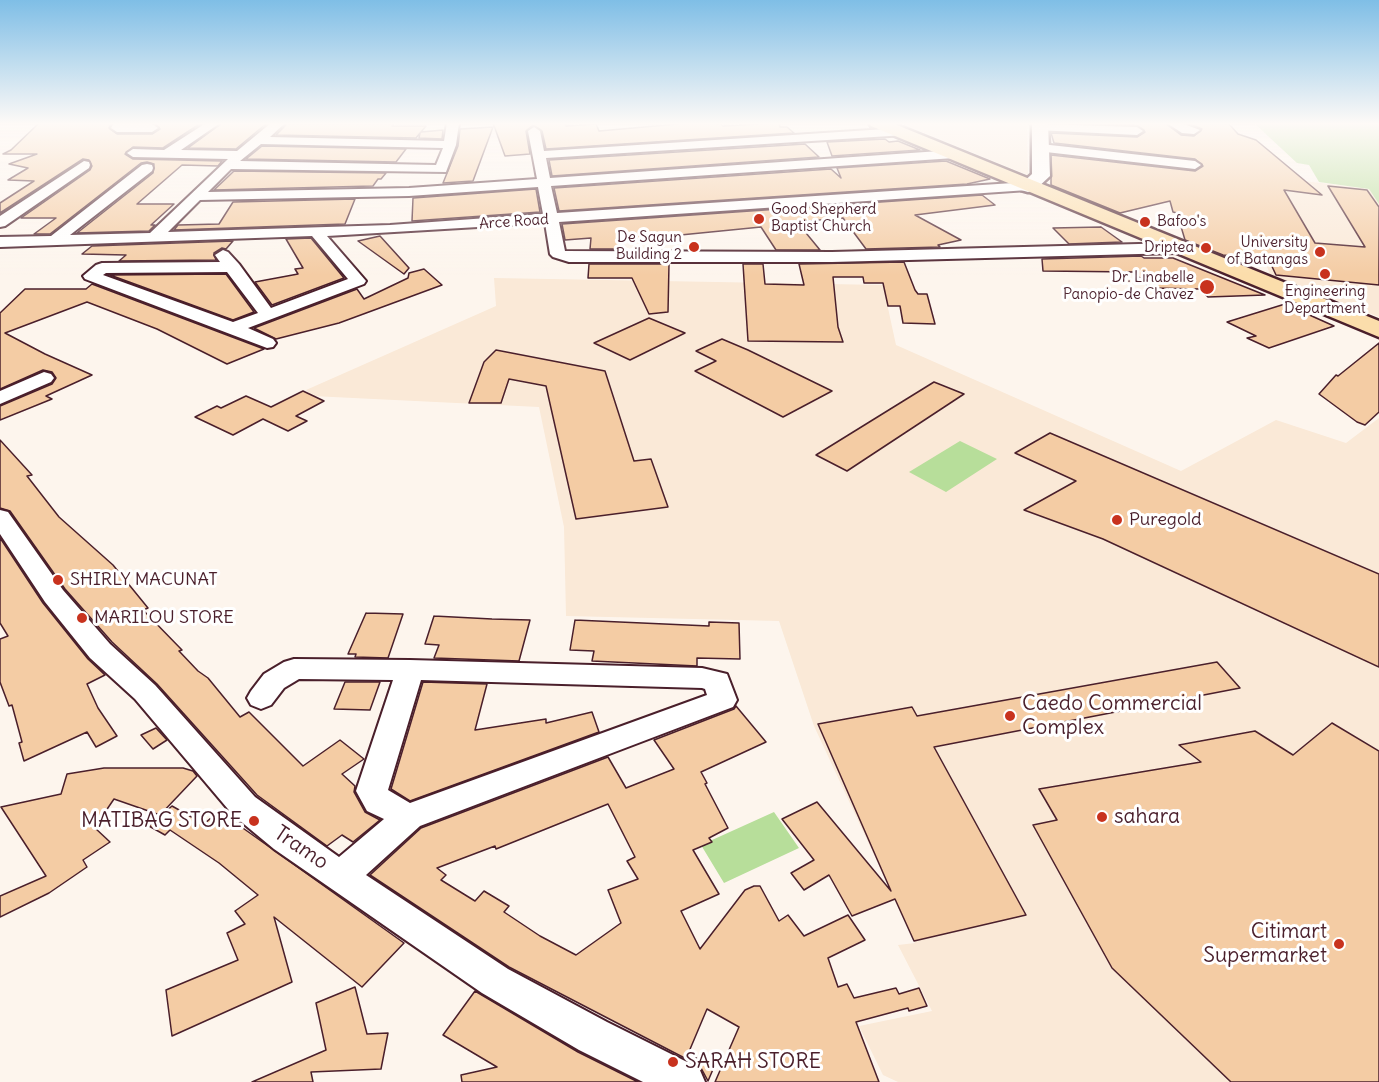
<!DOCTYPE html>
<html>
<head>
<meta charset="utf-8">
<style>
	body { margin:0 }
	canvas { display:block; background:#fdf5ed }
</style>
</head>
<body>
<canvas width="1379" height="1082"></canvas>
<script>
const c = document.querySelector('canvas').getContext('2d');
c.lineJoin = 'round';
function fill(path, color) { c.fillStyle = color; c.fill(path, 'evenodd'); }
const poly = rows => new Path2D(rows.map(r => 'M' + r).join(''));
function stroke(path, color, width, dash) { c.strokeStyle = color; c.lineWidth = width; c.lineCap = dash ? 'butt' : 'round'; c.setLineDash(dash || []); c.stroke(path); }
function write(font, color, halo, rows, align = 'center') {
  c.font = font + ' Delius,sans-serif'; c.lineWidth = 6; c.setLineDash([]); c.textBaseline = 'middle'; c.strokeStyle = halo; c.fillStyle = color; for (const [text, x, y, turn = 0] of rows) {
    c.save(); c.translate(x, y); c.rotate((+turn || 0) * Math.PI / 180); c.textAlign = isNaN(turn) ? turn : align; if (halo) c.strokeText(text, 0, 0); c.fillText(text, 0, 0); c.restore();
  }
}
fill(poly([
	[900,123,1027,123,1028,175],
	[1142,161,1369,189,1379,204,1379,317,1270,274,1252,231,1133,171],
	[494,278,883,285,896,345,1181,471,1276,420,1346,443,1379,418,1379,1082,898,1082,883,1075,859,1026,932,1011,898,945,915,943,814,726,779,621,566,616,564,527,539,407,312,396,306,390,496,306]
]), '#fae9d7');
fill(poly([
	[1254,123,1379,123,1379,204,1369,189,1319,182,1309,165,1297,163],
	[960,441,997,459,946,492,909,472],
	[774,812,799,848,724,883,701,845]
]), '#b7de9a');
const building = poly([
	[39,123,111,123,109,128,117,134,152,134,160,129,155,123,201,123,163,148,133,147,125,154,133,159,222,161,218,166,182,165,137,204,174,204,151,225,155,225,149,231,77,233,153,173,154,164,147,162,141,163,50,234,34,234,56,218,21,218,90,170,92,166,89,160,83,159,0,213,0,203,34,181,8,180,28,168,9,164,37,154,3,154,11,150,39,123],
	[222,123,267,123,236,149,188,148,222,123],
	[493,123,566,123,566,126,596,124,599,131,689,123,721,124,723,126,779,123,780,127,787,127,794,133,546,149,542,131,533,125,526,131,530,154,505,156,493,123],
	[1092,123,1165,123,1181,135,1194,136,1202,129,1188,123,1229,124,1238,134,1256,140,1322,195,1284,190,1315,243,1365,247,1328,186,1367,190,1379,207,1379,285,1276,275,1269,260,1223,255,1185,240,1177,213,1173,212,1170,201,1120,213,1051,185,1051,155,1195,171,1203,166,1195,159,1054,143,1051,133,1137,137,1145,132,1137,125,1092,123],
	[287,124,394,124,392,126,426,126,421,132,443,130,442,139,419,138,420,133,416,138,276,135,287,124],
	[493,127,473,181,443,183,458,146,460,129,493,127],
	[885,139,889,142,898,141,920,150,832,156,827,142,885,139],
	[805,144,819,157,552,176,549,160,805,144],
	[262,146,406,149,396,162,246,159,262,146],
	[946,161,990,179,967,184,559,211,554,188,831,169,841,178,837,168,946,161],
	[234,171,386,173,381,179,378,179,373,186,214,190,234,171],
	[536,189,540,212,412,221,413,198,536,189],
	[982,195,995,205,915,215,961,240,938,245,940,247,866,249,843,218,797,222,820,250,776,250,761,227,620,241,621,249,590,249,591,238,565,240,562,224,982,195],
	[355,199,345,224,174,230,178,225,219,224,233,202,355,199],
	[1101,227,1122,242,1069,244,1053,228,1101,227],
	[380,236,409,268,404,274,358,241,380,236],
	[311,238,344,278,272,305,255,282,298,274,295,269,303,268,286,239,311,238],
	[233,241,226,249,222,248,214,253,216,260,119,261,126,255,82,254,92,246,233,241],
	[1141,256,1144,258,1173,258,1265,295,1208,297,1200,289,1150,288,1134,272,1043,271,1042,259,1141,256],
	[904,262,915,290,918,294,927,294,935,324,903,323,900,306,888,306,883,283,864,283,863,277,833,277,838,327,843,342,748,341,743,264,763,264,765,284,804,285,799,264,904,262],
	[589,264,669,264,668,312,649,314,632,278,588,278,589,264],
	[424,269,442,285,339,323,276,339,254,328,357,289,364,299,408,278,409,273,424,269],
	[226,274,254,312,233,320,110,275,226,274],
	[92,284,264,349,227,364,157,329,87,302,5,333,45,354,92,375,46,396,52,399,0,420,0,406,52,384,56,378,52,372,43,370,0,389,0,313,25,289,86,289,92,284],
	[1285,304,1334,326,1269,348,1247,338,1256,336,1227,322,1285,304],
	[649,318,685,333,630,360,594,343,649,318],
	[722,339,748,350,832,391,783,417,695,371,716,361,696,351,722,339],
	[1379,343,1379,412,1365,425,1357,422,1319,394,1336,375,1338,376,1379,343],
	[496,350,605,371,634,461,651,459,668,507,576,519,546,386,509,379,501,403,469,403,484,362,496,350],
	[934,382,964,394,847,471,816,455,934,382],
	[303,391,324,401,296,416,307,421,288,431,263,419,233,435,195,417,217,406,221,408,246,396,271,407,303,391],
	[1050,433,1379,574,1379,667,1103,539,1024,510,1076,481,1015,453,1050,433],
	[0,440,32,475,27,476,59,517,113,565,148,608,143,610,182,650,179,651,198,671,208,678,240,717,249,712,303,766,340,740,364,759,342,774,355,786,354,792,365,812,380,820,353,842,342,835,327,846,257,795,157,684,112,642,65,589,10,511,0,508,0,440],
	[0,538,43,603,88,659,105,675,87,684,98,708,117,736,96,747,87,732,24,761,19,743,22,742,12,705,9,706,0,682,0,639,8,636,0,623,0,538],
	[366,613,403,614,388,658,355,657,356,654,348,654,366,613],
	[434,616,492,619,530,620,519,661,434,658,439,645,425,644,434,616],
	[575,620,709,626,709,622,739,623,740,659,697,658,697,666,592,661,594,651,570,650,575,620],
	[1217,662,1240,688,934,747,1026,915,914,941,895,899,852,916,829,875,804,890,791,873,814,860,782,819,817,802,891,891,818,724,912,707,917,716,1217,662],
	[345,682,380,682,370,710,334,709,345,682],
	[423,682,487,684,475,730,546,719,546,723,592,712,599,732,410,801,391,789,423,682],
	[736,706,766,742,701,772,707,783,705,784,728,828,709,838,712,842,693,850,719,894,681,911,700,949,745,890,754,886,760,886,779,921,788,915,804,936,848,915,865,940,828,958,838,987,847,984,854,998,896,988,899,994,919,988,927,1006,909,1011,908,1008,856,1022,879,1082,715,1082,739,1027,707,1009,688,1054,714,1067,708,1081,700,1066,509,967,370,875,421,828,608,757,626,788,674,769,654,740,734,709,736,706],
	[608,804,635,857,627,861,638,879,608,890,621,923,576,955,540,936,504,912,509,906,484,891,475,901,441,880,446,875,437,868,495,846,496,849,608,804],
	[1332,723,1379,751,1379,1082,1231,1082,1112,968,1033,825,1057,820,1039,789,1201,762,1179,745,1255,731,1293,755,1332,723],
	[156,728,167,740,153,749,141,735,156,728],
	[104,768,183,768,193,771,197,776,160,815,114,799,101,818,104,823,95,828,110,842,83,860,87,867,49,893,0,917,0,896,46,876,1,807,61,794,67,774,104,768],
	[172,806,204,824,219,811,404,943,362,987,274,917,292,982,172,1036,166,990,238,960,227,933,245,924,235,911,258,895,219,863,170,830,165,835,149,826,172,806],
	[355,987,367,1034,388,1033,381,1069,311,1072,313,1082,252,1082,326,1050,316,1003,355,987],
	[475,991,578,1052,638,1082,462,1082,461,1075,497,1067,443,1035,475,991]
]);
fill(building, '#f4cca4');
stroke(building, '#4a1f2b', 1.5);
const street = poly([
	[114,123,152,124,158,128,152,132,117,132,111,128,114,123],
	[206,123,220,123,181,150,237,151,271,123,285,123,270,137,444,141,447,123,459,123,456,145,446,172,231,169,208,192,409,188,537,179,528,131,534,127,540,131,544,151,901,128,905,129,905,135,546,158,550,178,954,150,960,154,954,158,551,186,557,213,1028,182,1035,186,1028,190,559,222,565,251,832,252,1177,243,1185,248,1177,253,832,262,569,262,553,257,550,254,545,223,327,236,366,281,364,284,248,328,273,339,276,343,273,347,267,348,85,279,83,276,96,265,102,263,220,262,215,255,223,250,228,252,239,264,271,308,348,279,312,236,0,247,0,237,51,236,142,165,147,164,152,165,153,168,152,171,70,235,150,233,228,159,133,157,127,153,133,149,164,150,206,123],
	[261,144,443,148,436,165,240,161,261,144],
	[538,187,543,214,390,225,168,232,200,200,409,196,538,187],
	[227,272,258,313,233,322,103,275,106,273,227,272],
	[1167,123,1181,123,1200,130,1194,134,1182,133,1167,123],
	[1041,124,1137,127,1143,131,1137,135,1037,130,1035,128,1041,124],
	[1041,144,1195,161,1201,165,1195,169,1037,151,1035,148,1041,144],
	[84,161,89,162,90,165,89,168,5,226,0,227,0,216,84,161],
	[44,372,51,374,54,378,51,382,0,404,0,391,44,372],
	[0,510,8,512,63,590,110,644,155,685,255,797,339,857,384,819,367,811,356,791,393,680,299,679,284,688,271,705,261,709,251,705,247,698,251,691,264,674,284,662,294,659,410,660,702,668,727,674,737,700,733,707,420,826,366,875,508,969,607,1022,699,1068,705,1082,643,1082,579,1050,482,993,274,849,233,815,135,699,90,658,45,602,0,534,0,510],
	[421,680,702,688,705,689,707,695,410,803,388,790,421,680]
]);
const secondary = poly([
	[1032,123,1048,123,1050,176,1035,190,1028,192,1021,190,1019,186,1032,174,1032,123]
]);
const primary = poly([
	[869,123,892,123,1379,321,1379,337,871,126,869,123]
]);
stroke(street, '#4a1f2b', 4);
stroke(secondary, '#4a1f2b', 5);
stroke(primary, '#4a1f2b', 5);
fill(street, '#fff');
fill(secondary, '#fff');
fill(primary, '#fbddab');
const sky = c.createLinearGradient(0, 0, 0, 275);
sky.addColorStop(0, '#7fbee6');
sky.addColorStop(0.45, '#fefaf7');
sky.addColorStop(1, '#fefaf700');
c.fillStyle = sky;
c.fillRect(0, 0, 1379, 275);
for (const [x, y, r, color] of [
	[759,219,6,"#c8321e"],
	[1145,222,6,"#c8321e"],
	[694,247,6,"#c8321e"],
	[1206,248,6,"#c8321e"],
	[1320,252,6,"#c8321e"],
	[1325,274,6,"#c8321e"],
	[1207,287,8,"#c8321e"],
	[1117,520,6,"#c8321e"],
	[58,580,6,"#c8321e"],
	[82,618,6,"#c8321e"],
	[1010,716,6,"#c8321e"],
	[1102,817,6,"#c8321e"],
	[254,821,6,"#c8321e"],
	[1339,944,6,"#c8321e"],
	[673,1062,6,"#c8321e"]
]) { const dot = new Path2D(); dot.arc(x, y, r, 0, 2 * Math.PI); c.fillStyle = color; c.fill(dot); stroke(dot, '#fff', 2); }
write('15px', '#4a1f2b', '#fff', [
	["Good Shepherd",771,210,"left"],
	["Baptist Church",771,227,"left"],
	["Bafoo's",1157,222,"left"],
	["De Sagun",682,238],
	["Building 2",682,255],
	["University",1308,243],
	["of Batangas",1308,260],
	["Driptea",1194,248],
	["Dr. Linabelle",1194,278],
	["Panopio-de Chavez",1194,295],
	["Engineering",1325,292,"center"],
	["Department",1325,309,"center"]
], 'right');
write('15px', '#4a1f2b', '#fff', [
	["Arce Road",514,222,-4]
]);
write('18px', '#4a1f2b', '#fff', [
	["Puregold",1129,520],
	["SHIRLY MACUNAT",70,580],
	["MARILOU STORE",94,618]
], 'left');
write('21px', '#4a1f2b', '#fff', [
	["Caedo Commercial",1022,704],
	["Complex",1022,728],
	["sahara",1114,817],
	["MATIBAG STORE",242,821,"right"],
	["Citimart",1327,932,"right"],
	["Supermarket",1327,956,"right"],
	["SARAH STORE",685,1062]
], 'left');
write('21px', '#4a1f2b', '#fff', [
	["Tramo",301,848,34]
]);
</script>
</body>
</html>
